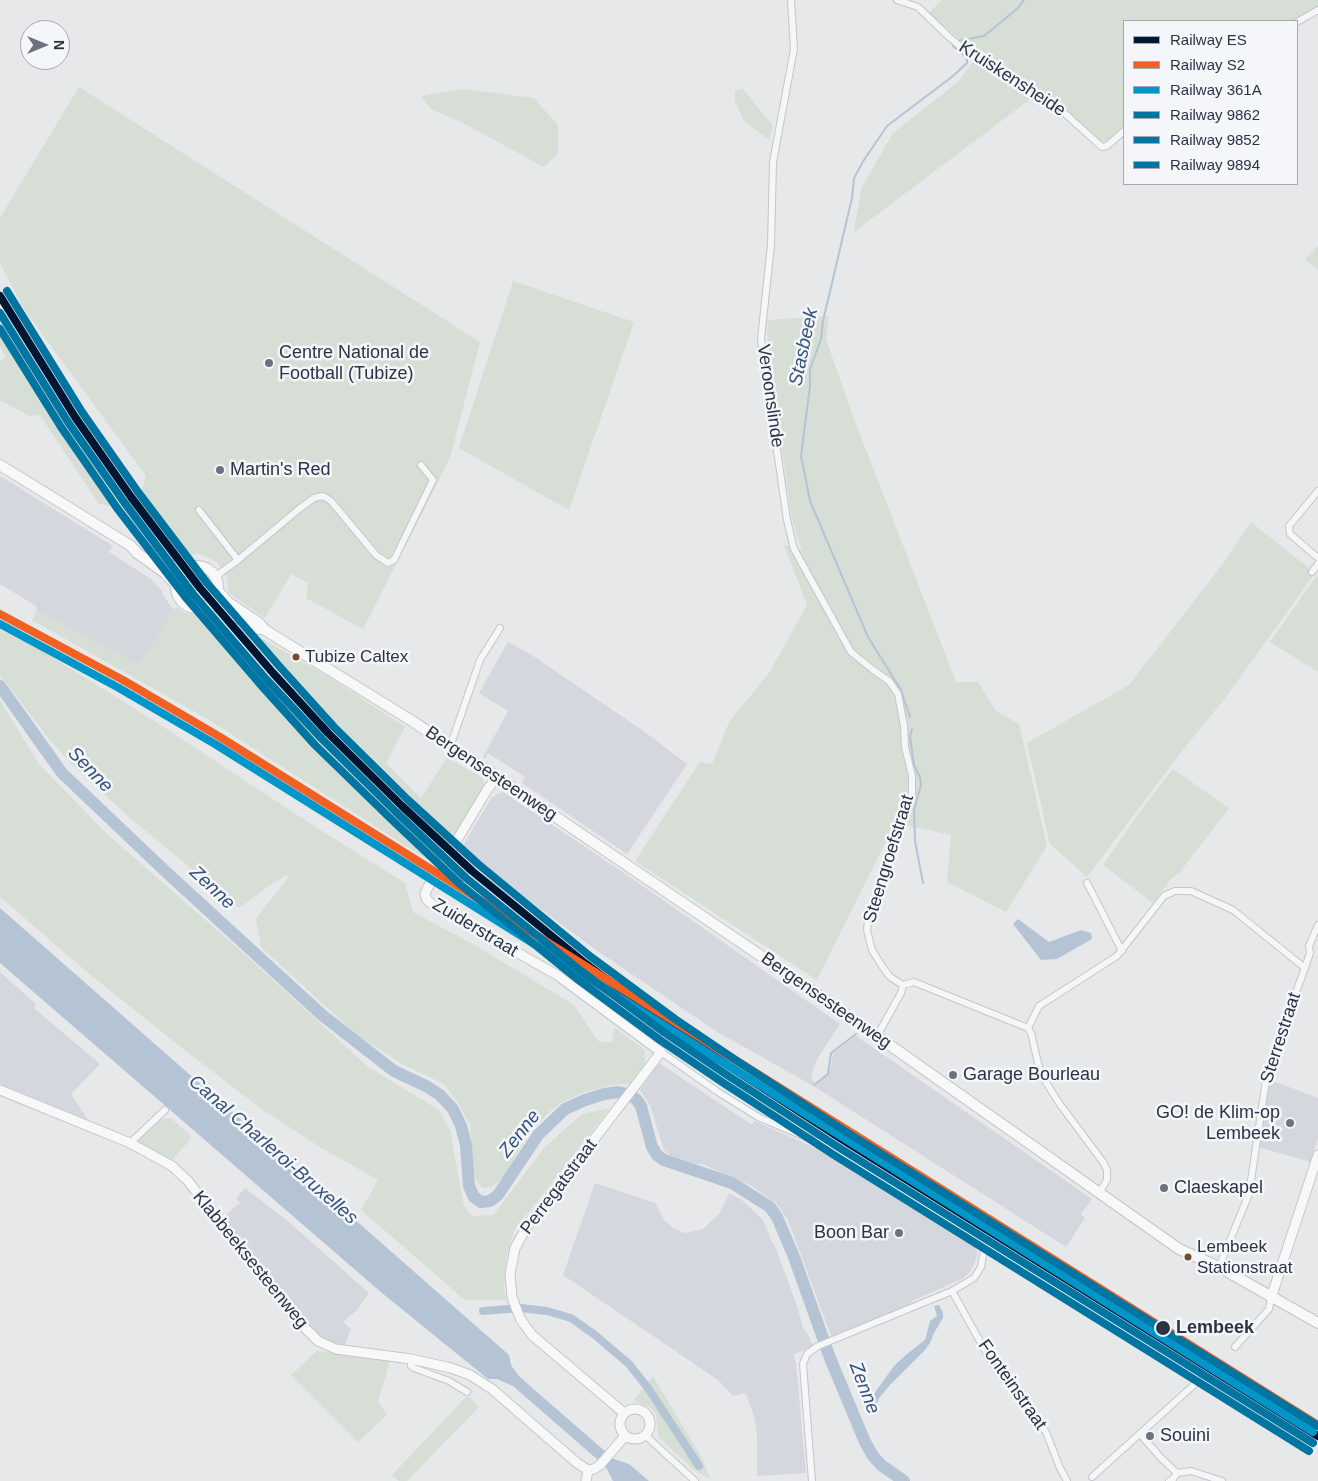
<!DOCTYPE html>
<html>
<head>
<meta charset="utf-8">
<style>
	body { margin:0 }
	#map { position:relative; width:1318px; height:1481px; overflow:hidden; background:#e6e8ea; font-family:Arial,sans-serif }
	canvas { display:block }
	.legend { position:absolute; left:1123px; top:20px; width:175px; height:165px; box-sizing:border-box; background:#f4f6f9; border:1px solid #a4a8b1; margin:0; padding:6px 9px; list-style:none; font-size:15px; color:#2b3445 }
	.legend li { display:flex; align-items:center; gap:10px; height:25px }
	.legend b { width:25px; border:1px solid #a4a8b1 }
	.north { position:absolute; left:20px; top:20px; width:50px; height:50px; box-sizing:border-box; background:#f4f6f9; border:1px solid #a4a8b1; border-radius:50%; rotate:90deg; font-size:14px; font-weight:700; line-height:20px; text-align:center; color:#2b3445 }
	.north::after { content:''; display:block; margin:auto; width:18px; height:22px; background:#6c737f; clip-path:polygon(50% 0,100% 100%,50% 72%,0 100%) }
</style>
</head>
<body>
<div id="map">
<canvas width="1318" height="1481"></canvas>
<ul class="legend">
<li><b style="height:6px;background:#011633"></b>Railway ES</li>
<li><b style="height:6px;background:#f16122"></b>Railway S2</li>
<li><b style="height:6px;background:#0096ca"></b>Railway 361A</li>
<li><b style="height:6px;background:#0075a1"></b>Railway 9862</li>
<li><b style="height:6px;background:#0075a1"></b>Railway 9852</li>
<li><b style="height:6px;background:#0075a1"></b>Railway 9894</li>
</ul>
<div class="north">N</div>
</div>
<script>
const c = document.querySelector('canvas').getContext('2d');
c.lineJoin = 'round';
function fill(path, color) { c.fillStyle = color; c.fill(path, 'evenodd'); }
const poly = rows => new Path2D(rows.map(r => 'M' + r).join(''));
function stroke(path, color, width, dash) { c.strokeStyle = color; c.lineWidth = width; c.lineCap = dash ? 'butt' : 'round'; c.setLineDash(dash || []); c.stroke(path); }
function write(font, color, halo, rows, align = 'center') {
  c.font = font + ' Arial,sans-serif'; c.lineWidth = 5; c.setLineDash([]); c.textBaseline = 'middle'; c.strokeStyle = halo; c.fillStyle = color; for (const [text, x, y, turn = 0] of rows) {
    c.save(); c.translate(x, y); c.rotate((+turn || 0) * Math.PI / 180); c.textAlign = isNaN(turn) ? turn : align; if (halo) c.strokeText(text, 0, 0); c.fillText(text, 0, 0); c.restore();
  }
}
fill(poly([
	[0,476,113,546,109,552,151,579,162,591,162,594,174,610,139,665,37,611,36,606,0,584],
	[508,642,533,656,645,732,687,764,627,854,522,783,525,777,488,753,485,759,483,757,508,711,479,693],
	[503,792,630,877,840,1024,817,1059,811,1077,815,1086,830,1072,833,1053,856,1036,1092,1199,1081,1214,1085,1218,1066,1247,815,1087,716,1031,599,952,515,890,462,847,492,797],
	[0,972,36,1004,34,1008,100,1064,71,1094,90,1123,0,1084],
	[659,1063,752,1125,754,1121,827,1153,974,1245,977,1250,977,1256,971,1271,962,1279,912,1301,913,1305,832,1338,788,1220,776,1203,752,1186,702,1164,696,1164,671,1156,664,1150,650,1105,640,1090],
	[1268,1079,1318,1098,1318,1138,1310,1162,1258,1147],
	[595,1183,655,1203,665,1221,673,1228,685,1233,703,1229,719,1214,729,1193,743,1201,763,1220,772,1242,775,1246,796,1303,803,1328,808,1335,813,1346,793,1355,796,1363,806,1473,757,1476,757,1437,755,1419,746,1393,733,1396,718,1380,563,1275],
	[245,1188,290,1223,369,1293,357,1310,343,1322,351,1329,344,1347,322,1340,307,1329,223,1217,240,1203,236,1198]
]), '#d4d7dd');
fill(poly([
	[942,0,1318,0,1318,7,1292,21,1124,21,1124,128,1112,138,1105,141,1099,140,1062,106,975,53,929,13],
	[973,62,1033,97,854,232,861,189,893,133,958,82],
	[79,87,480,342,450,458,363,629,306,598,308,583,291,574,265,618,229,593,227,578,217,562,198,553,185,557,140,497,146,476,24,309,0,263,0,218],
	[463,89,534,98,558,125,558,154,544,167,463,123,431,109,421,96],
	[743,89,773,126,769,140,744,121,735,102,735,91],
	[1318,246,1318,270,1305,259],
	[513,281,634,322,569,510,459,448],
	[829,316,826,339,854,419,956,682,978,682,996,711,1019,724,1047,846,1006,912,947,882,951,835,895,823,817,980,635,861,700,762,712,764,729,722,769,673,807,605,784,545,802,550,792,520,775,404,767,334,768,320],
	[0,322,123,506,120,508,99,504,40,415,29,416,0,400,0,361,6,358,0,346],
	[1251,522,1315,573,1226,697,1182,751,1087,877,1050,844,1027,743,1129,685,1219,569],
	[1317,575,1318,576,1318,672,1270,642],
	[176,607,186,613,203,616,275,696,441,858,436,865,209,720,32,620,37,611,139,664],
	[0,630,36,647,156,722,317,828,405,883,413,912,478,947,574,1005,598,1041,612,1043,614,1027,645,1050,645,1063,630,1084,612,1085,587,1091,564,1101,549,1112,530,1132,504,1177,492,1187,483,1188,476,1181,474,1171,470,1125,459,1104,444,1084,402,1064,357,1035,261,947,256,919,267,904,288,878,287,875,273,883,239,908,129,817,71,763,50,740,0,675],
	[247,630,329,677,405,727,386,763,421,798,447,758,481,777,484,782,482,791,448,844,339,736],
	[0,700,39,764,107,834,250,959,368,1067,439,1110,450,1130,464,1206,472,1216,493,1215,545,1147,582,1114,610,1108,514,1231,506,1258,504,1290,506,1300,465,1300,361,1210,378,1180,323,1149,263,1110,182,1048,93,977,0,897],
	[1173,769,1229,808,1180,872,1171,879,1153,903,1103,865,1142,809],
	[171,1118,191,1136,190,1140,172,1160,137,1142,140,1138,162,1119],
	[317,1351,361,1355,388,1361,389,1365,378,1401,387,1415,358,1442,291,1375],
	[653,1376,702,1458,710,1479,694,1470,658,1437,656,1415,651,1408,634,1400],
	[468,1395,479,1407,407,1481,399,1481,392,1475]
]), '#d6ded6');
fill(poly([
	[0,908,509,1355,511,1365,518,1375,530,1386,614,1459,629,1464,649,1481,613,1481,606,1467,513,1386,497,1379,488,1379,382,1293,0,963],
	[1018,919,1049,942,1081,930,1091,933,1092,939,1057,959,1041,960,1013,924],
	[939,1305,943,1313,943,1318,934,1333,930,1343,925,1350,890,1385,879,1398,873,1415,869,1415,867,1410,876,1391,894,1366,907,1354,925,1340,930,1321,937,1316,934,1306]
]), '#b4c4d5');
stroke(poly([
	[957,41,984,36,1018,8,1024,0],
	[910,717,901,690,868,637,810,501,801,456,810,386,810,369,821,339,823,321,852,198,854,178,864,160,887,126,953,76,967,63,967,58,953,46],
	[912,729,910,736,914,765,920,777,921,785,914,810,915,841,923,883],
	[814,1085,828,1074,831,1053,856,1034]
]), '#b4c4d5', 2);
stroke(poly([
	[483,1311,521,1308,547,1311,571,1318,595,1335,629,1364,648,1388,699,1466]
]), '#b4c4d5', 8);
stroke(poly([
	[0,686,62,773,164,870,322,1015,394,1071,426,1086,440,1095,453,1109,461,1126,466,1145,469,1186,474,1197,481,1202,490,1201,498,1195,538,1135,565,1109,585,1100,604,1094,618,1092,627,1094,636,1099,641,1106,652,1147,657,1155,664,1160,732,1183,770,1207,777,1217,794,1257,830,1358,865,1442,873,1456,881,1465,904,1481]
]), '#b4c4d5', 12);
const street = poly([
	[791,0,794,49,773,162,771,245,761,339,787,520,794,549,851,652,872,669,889,681,898,694,904,726,905,747,912,776,912,793,868,919,867,930,872,950,882,966,890,977,903,985],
	[897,0,918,7,948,36,968,53,1062,111,1102,147,1107,146,1124,131],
	[1297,22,1318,10],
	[1318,491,1289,526,1290,534,1318,558],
	[199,510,238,560,216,576],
	[238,560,299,509,314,498,323,496,331,501,376,555,388,563,394,560,433,480,421,465],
	[1312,572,1318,564],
	[450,747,480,660,500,628],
	[1087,883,1122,951],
	[903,985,914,982,1028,1028,1031,1033,1039,1067,1044,1079,1059,1103,1103,1162,1107,1170,1107,1180,1099,1193],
	[1028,1028,1039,1006,1117,956,1164,896,1175,891,1191,891,1233,910,1305,968],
	[877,1036,901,993,903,985],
	[661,1052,718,1092,760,1118,818,1142,840,1154,1197,1375,1196,1383,1092,1477],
	[130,1143,165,1110],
	[1219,1267,1249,1194,1266,1080,1272,1056,1305,968,1310,953,1309,946,1318,925],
	[952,1291,992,1363,1046,1432,1060,1468,1067,1481],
	[1235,1347,1269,1309,1271,1298],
	[411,1359,411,1366,414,1368,449,1381,467,1392],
	[1140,1434,1161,1458,1177,1473,1191,1471,1222,1481],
	[645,1435,695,1481],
	[812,1481,803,1364,807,1354,818,1346,952,1291,974,1278,981,1267,985,1244],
	[1169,1481,1173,1479,1177,1473]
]);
const secondary = poly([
	[442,865,487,790,497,777],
	[428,887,425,894,427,900,433,905,557,975,661,1052,526,1228,515,1248,510,1274,512,1297,516,1308,521,1320,532,1335,624,1413],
	[0,1090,130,1143,172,1166,188,1181,295,1318,318,1341,336,1349,411,1359,451,1368,470,1375,492,1389,577,1463,588,1470],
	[1271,1298,1318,1155],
	'620 1424a15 15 0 1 1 30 0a15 15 0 1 1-30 0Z',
	[588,1470,594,1469,600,1465,625,1436],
	[586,1481,588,1470]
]);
const primary = poly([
	[0,465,131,546,137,553,165,573,176,585],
	[152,555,170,565,186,569],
	'176 587a21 21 0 1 1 42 0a21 21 0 1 1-42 0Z',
	[218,591,229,603,259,623,265,630,409,719,497,777,823,998,1179,1249,1219,1267,1318,1323],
	[211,604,225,610,255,628,261,629]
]);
stroke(street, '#c4c6c8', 8);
stroke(secondary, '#c4c6c8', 11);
stroke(primary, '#c2c5c8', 12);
stroke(street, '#f5f6f7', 6);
stroke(secondary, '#f8f8f8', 9);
stroke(primary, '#f8f8f8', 10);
stroke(poly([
	[0,622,128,688,431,877,532,933]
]), '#cecfd2', 2, [2.5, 5]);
const secondaryBridge = poly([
	[428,887,442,865]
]);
stroke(secondaryBridge, '#c4c6c8', 11, []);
stroke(secondaryBridge, '#f8f8f8', 9);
stroke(poly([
	[0,296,75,417,131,497,200,588,273,673,328,733,402,806,472,871,586,964,670,1026,732,1068,843,1140,1318,1436]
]), '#011633', 8);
stroke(poly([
	[0,614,123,680,220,737,1318,1425]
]), '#f16122', 8);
stroke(poly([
	[0,624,119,688,215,744,1313,1432]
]), '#0096ca', 8);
stroke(poly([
	[0,313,68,422,124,502,193,594,266,679,322,739,396,812,466,878,581,971,665,1033,727,1075,838,1147,1313,1443]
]), '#0075a1', 8);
stroke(poly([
	[7,291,82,412,138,492,207,583,280,667,334,727,408,800,478,864,591,957,675,1019,737,1061,848,1133,1318,1426]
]), '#0075a1', 8);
stroke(poly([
	[0,329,61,427,117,508,187,599,260,684,315,745,390,818,461,885,576,978,660,1040,722,1082,834,1155,1309,1451]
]), '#0075a1', 8);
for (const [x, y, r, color] of [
	[269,363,5,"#6c737f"],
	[220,470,5,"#6c737f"],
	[296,657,4.5,"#7a4b2a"],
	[953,1075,5,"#6c737f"],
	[1290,1123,5,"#6c737f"],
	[1164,1188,5,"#6c737f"],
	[899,1233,5,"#6c737f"],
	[1188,1257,4.5,"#7a4b2a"],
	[1163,1328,8,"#2b3445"],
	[1150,1436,5,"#6c737f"]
]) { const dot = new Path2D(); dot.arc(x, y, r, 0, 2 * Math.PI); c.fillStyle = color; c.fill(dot); stroke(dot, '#f4f6f9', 2); }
write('17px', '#2b3445', '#f4f6f9', [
	["Tubize Caltex",305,657],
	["Lembeek",1197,1247],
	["Stationstraat",1197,1268]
], 'left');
write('18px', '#2b3445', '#f4f6f9', [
	["Kruiskensheide",1012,79,33],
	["Veroonslinde",770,396,82],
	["Bergensesteenweg",491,774,34],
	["Steengroefstraat",889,859,-73],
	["Zuiderstraat",475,928,31],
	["Bergensesteenweg",826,1001,35],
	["Sterrestraat",1281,1038,-72],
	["Perregatstraat",559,1187,-53],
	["Klabbeeksesteenweg",250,1260,51],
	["Fonteinstraat",1012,1385,55]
]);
write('18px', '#2b3445', '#f4f6f9', [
	["Centre National de",279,353],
	["Football (Tubize)",279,374],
	["Martin's Red",230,470],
	["Garage Bourleau",963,1075],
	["GO! de Klim-op",1280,1113,"right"],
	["Lembeek",1280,1134,"right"],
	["Claeskapel",1174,1188],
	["Boon Bar",889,1233,"right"],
	["Souini",1160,1436]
], 'left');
write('bold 18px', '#2b3445', '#f4f6f9', [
	["Lembeek",1176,1328]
], 'left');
write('italic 19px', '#34527a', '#f4f6f9', [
	["Stasbeek",804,347,-78],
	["Senne",90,770,46],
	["Zenne",212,888,43],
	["Zenne",520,1134,-52],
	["Canal Charleroi-Bruxelles",273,1150,41],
	["Zenne",864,1388,69]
]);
</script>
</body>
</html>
